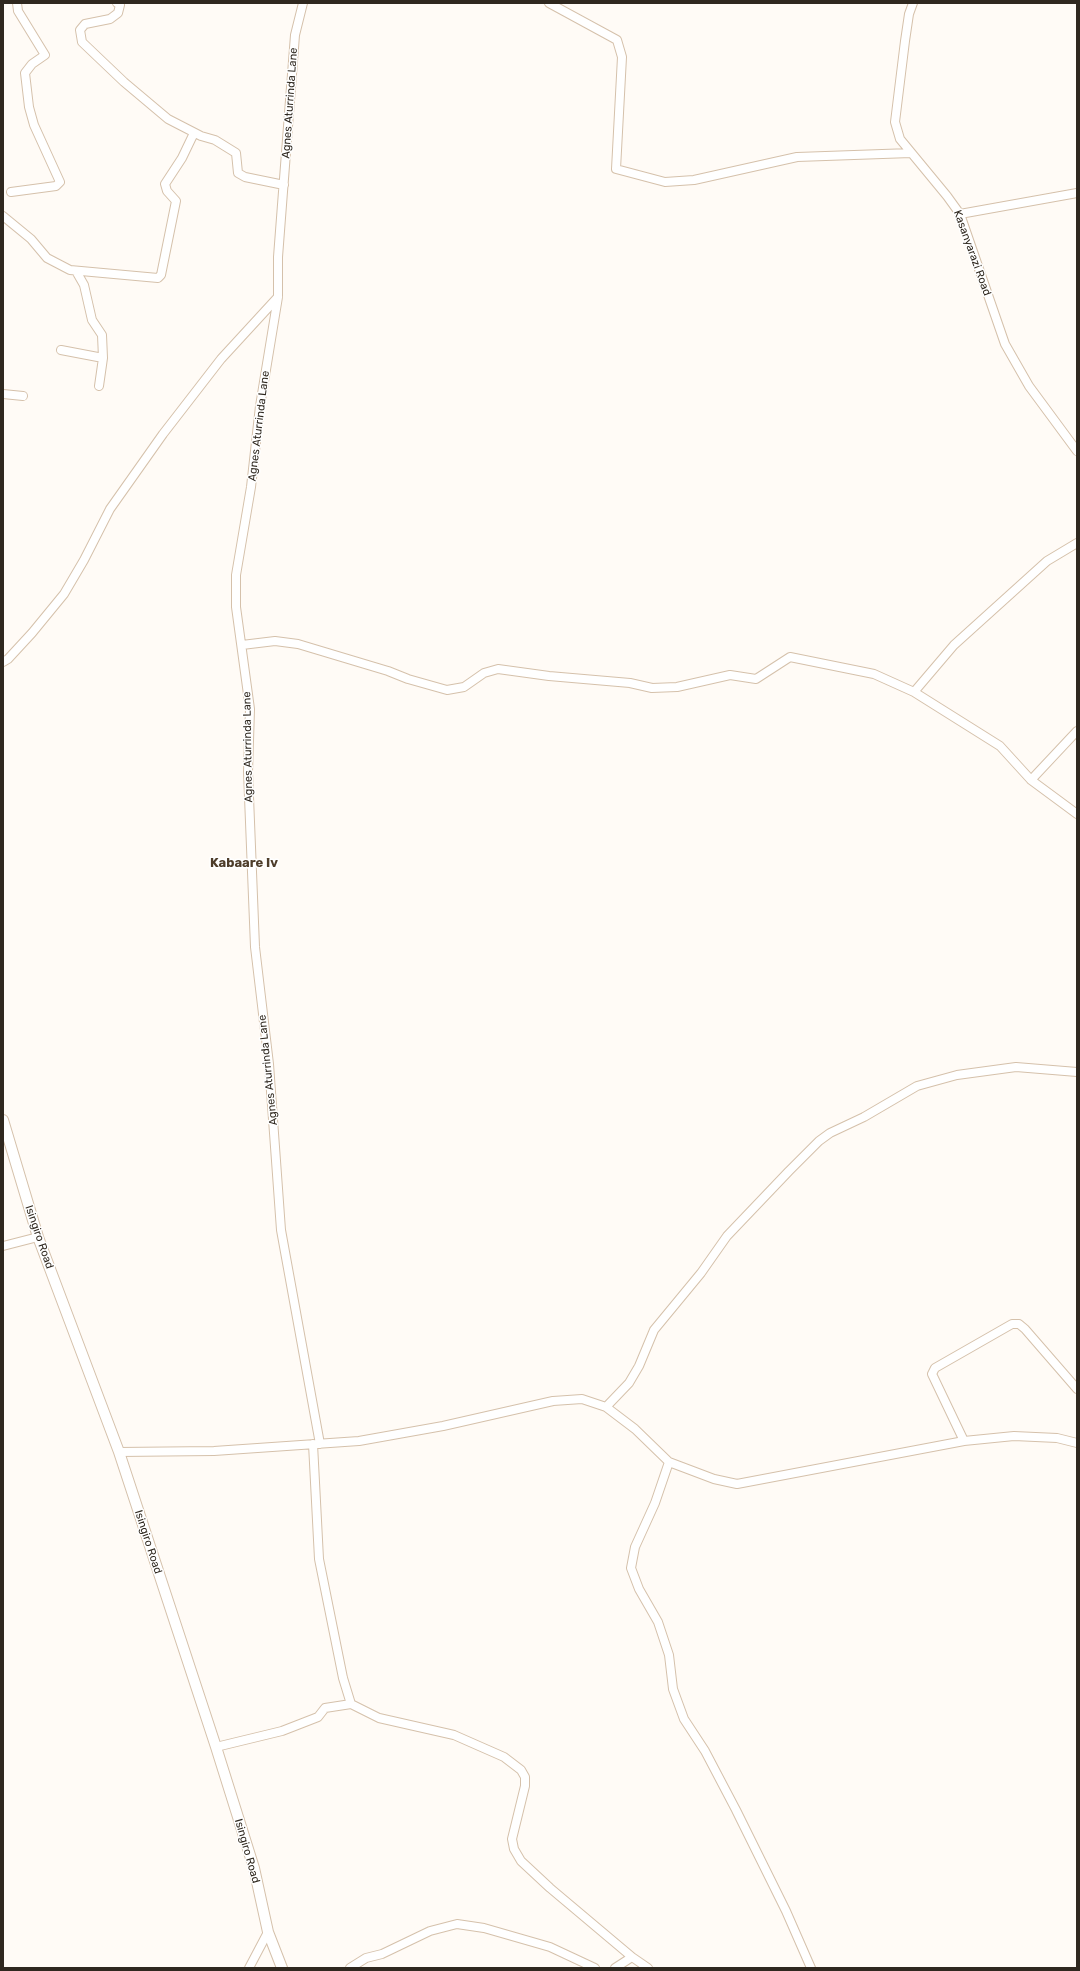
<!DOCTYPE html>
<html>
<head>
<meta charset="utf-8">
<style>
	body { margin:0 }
	#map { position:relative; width:1080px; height:1971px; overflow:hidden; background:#fffbf6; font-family:Rubik,sans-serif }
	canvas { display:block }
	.frame { position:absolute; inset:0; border:4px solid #2f281f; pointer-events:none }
</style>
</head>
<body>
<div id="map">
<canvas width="1080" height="1971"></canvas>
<div class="frame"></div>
</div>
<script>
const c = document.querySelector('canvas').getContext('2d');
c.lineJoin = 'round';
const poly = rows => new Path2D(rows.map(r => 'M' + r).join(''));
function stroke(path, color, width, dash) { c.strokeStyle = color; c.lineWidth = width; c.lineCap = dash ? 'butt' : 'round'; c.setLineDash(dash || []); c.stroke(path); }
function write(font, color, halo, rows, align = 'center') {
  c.font = font + ' Rubik,sans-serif'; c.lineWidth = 3; c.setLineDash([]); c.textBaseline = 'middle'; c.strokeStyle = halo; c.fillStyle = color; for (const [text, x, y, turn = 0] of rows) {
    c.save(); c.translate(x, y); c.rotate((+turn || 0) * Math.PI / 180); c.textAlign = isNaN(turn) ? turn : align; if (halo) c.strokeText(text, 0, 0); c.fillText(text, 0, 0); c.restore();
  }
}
const minor = poly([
	[117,3,120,5,118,13,110,19,85,24,80,30,82,42,124,82,168,119,201,136,215,140,236,153,238,173,245,177,284,185],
	[303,3,295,35,278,257,278,297,260,406,251,487,236,575,236,607,250,709,248,772,255,947,269,1064,281,1230,320,1444],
	[549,3,617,40,622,57,616,169,665,182,694,180,797,157,911,153],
	[913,3,909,14,905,41,895,122,900,139,947,196,960,214,1005,344,1029,386,1077,451],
	[11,192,56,186,60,182,34,125,29,107,25,73,32,64,45,55,18,11,17,3],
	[960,214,1077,193],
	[3,216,31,239,47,258,70,270,158,278,161,275,176,201,167,191,165,184,182,158,194,133],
	[76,271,84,285,92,320,102,335,103,358,99,386],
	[61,350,103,358],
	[3,394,23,396],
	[242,645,275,641,298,644,388,671,408,679,447,690,464,687,484,673,498,669,549,676,630,683,652,688,677,687,730,675,756,679,790,657,874,674,914,692,1000,746,1031,780,1077,814],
	[3,662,8,659,32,633,64,594,84,560,110,509,163,434,221,359,278,297],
	[914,692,954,645,1047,561,1077,543],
	[1031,780,1077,731],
	[3,1246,38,1237],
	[606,1407,629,1383,639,1366,654,1330,701,1273,727,1236,789,1171,819,1141,830,1133,864,1117,917,1086,957,1075,1016,1067,1077,1072],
	[964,1441,932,1374,935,1368,1012,1324,1019,1324,1025,1329,1077,1389],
	[313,1444,319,1559,343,1678,351,1704,379,1718,454,1735,504,1757,521,1770,525,1777,525,1786,512,1839,514,1849,521,1861,550,1888,632,1957],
	[119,1452,214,1451,359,1441,443,1426,553,1401,582,1399,606,1407,635,1429,669,1462,714,1479,737,1484,964,1441,1014,1436,1057,1438,1077,1443],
	[669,1462,655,1503,635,1547,631,1568,639,1589,658,1622,669,1655,673,1689,684,1719,705,1751,736,1810,786,1911,811,1968],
	[216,1747,282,1731,318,1717,325,1708,351,1704],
	[249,1968,268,1932],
	[350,1968,366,1958,382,1954,430,1931,457,1924,484,1928,550,1947,595,1968],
	[615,1968,632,1957,648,1968]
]);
const major = poly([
	[3,1120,38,1237,119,1452,216,1747,254,1868,268,1932,282,1968]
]);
stroke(minor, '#d5c1ab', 10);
stroke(major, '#d5c1ab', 12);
stroke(minor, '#fff', 8);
stroke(major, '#fff', 10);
write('11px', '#2f281f', '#fff', [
	["Agnes Aturrinda Lane",290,103,-86],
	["Kasanyarazi Road",972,253,70],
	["Agnes Aturrinda Lane",259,426,-83],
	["Agnes Aturrinda Lane",248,747,-91],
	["Agnes Aturrinda Lane",268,1070,-96],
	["Isingiro Road",39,1237,71],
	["Isingiro Road",148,1542,72],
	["Isingiro Road",247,1851,74]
]);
write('bold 13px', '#4e3d2a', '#fff', [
	["Kabaare Iv",244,863]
]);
</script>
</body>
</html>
